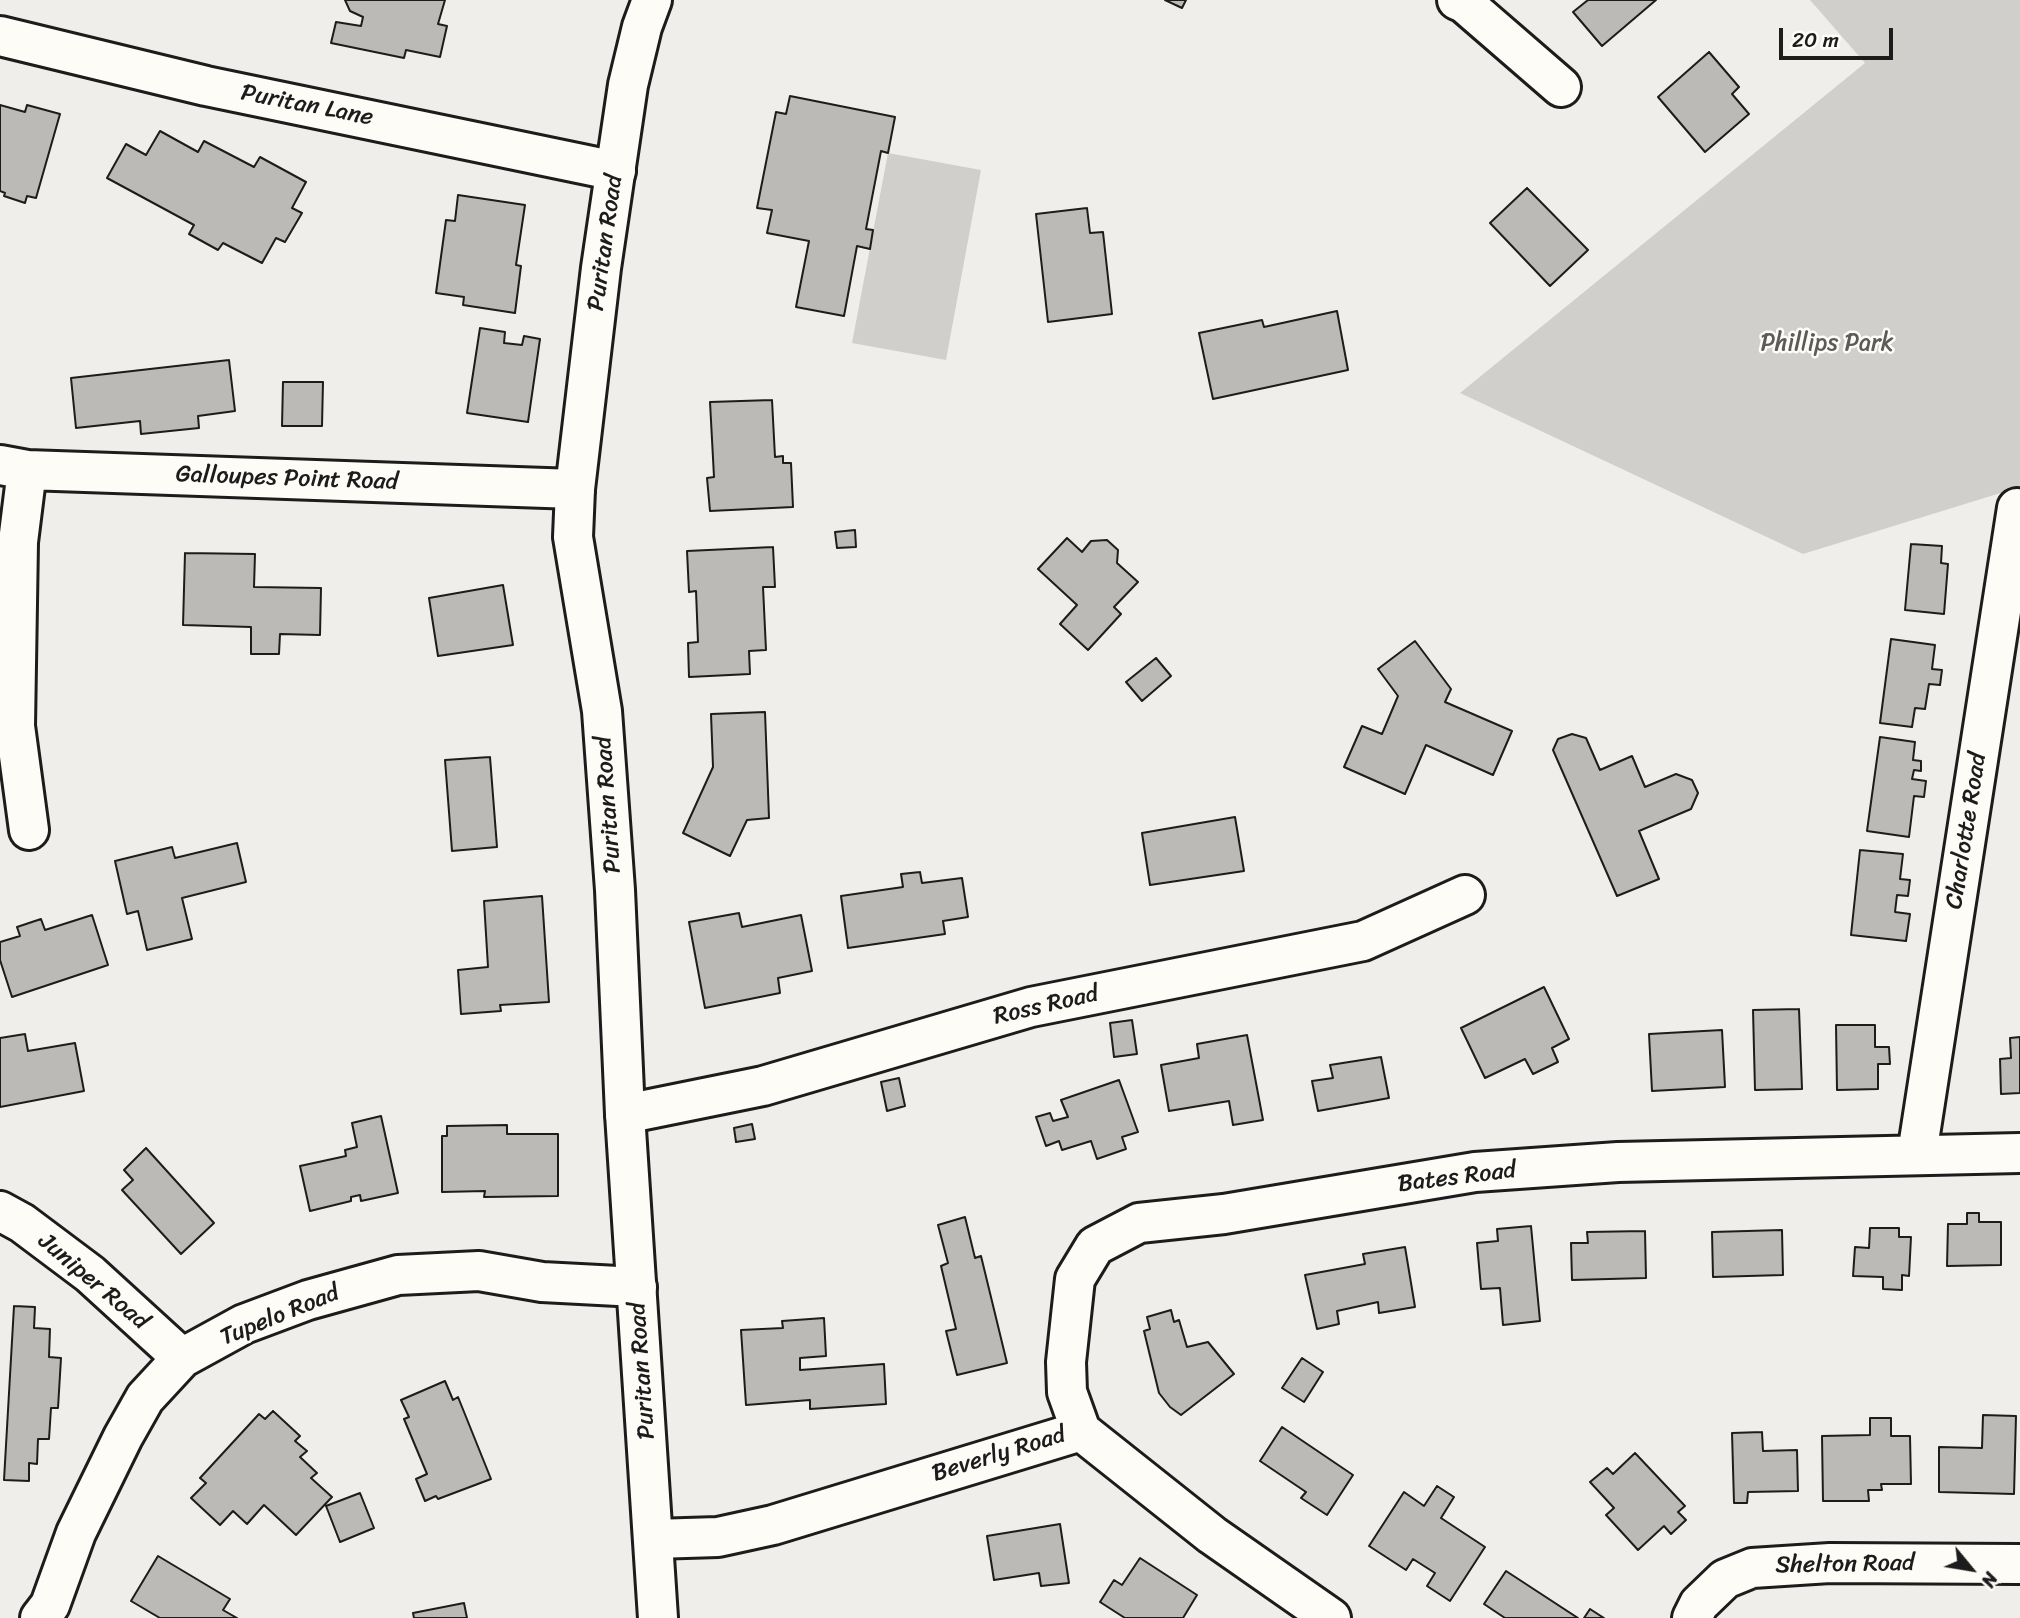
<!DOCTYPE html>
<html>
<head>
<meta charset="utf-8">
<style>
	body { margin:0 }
	#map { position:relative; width:2020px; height:1618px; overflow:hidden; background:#f0eeea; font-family:Sriracha,sans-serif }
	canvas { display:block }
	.north { position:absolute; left:1936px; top:1534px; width:70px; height:70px; -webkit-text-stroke:5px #fdfcf7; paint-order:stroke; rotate:120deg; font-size:19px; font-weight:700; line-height:28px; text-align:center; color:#1c1c1c }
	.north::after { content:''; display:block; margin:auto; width:24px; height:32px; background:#1c1c1c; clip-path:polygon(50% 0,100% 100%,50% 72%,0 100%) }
	.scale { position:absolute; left:1779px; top:28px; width:114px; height:32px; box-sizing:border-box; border:4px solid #1c1c1c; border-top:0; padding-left:9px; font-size:21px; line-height:24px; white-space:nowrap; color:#1c1c1c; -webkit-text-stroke:5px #fdfcf7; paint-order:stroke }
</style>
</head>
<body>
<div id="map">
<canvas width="2020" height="1618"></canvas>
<div class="north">N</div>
<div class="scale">20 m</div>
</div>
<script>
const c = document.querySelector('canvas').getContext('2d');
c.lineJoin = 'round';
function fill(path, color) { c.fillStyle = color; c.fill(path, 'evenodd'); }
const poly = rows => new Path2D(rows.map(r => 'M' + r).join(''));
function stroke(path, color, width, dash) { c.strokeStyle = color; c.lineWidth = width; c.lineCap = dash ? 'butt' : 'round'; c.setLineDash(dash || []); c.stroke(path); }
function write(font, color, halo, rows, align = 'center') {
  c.font = font + ' Sriracha,sans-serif'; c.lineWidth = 5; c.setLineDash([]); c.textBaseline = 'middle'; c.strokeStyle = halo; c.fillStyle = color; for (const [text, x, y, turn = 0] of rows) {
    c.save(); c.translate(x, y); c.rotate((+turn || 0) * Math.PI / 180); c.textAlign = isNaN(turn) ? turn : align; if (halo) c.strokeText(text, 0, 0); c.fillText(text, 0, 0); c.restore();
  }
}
fill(poly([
	[1810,0,2020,0,2020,487,1803,554,1460,393,1865,63],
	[888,153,981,170,946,360,852,343]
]), '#d0cfcc');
const building = poly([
	[345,0,445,0,438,24,447,26,440,57,406,50,404,58,331,43,336,22,361,26,363,17,350,11,345,0],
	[1165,0,1186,0,1182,8,1165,0],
	[1588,0,1656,0,1602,46,1573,12,1588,0],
	[1709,52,1739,87,1732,94,1749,114,1705,152,1658,97,1709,52],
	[790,96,895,117,888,153,881,151,866,229,873,230,870,249,857,246,844,316,796,307,809,241,767,233,772,210,757,208,776,112,786,114,790,96],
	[0,105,25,112,27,105,60,114,36,198,27,196,25,203,4,196,5,193,0,191,0,105],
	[160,131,198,152,204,141,254,167,260,157,306,182,292,208,302,213,285,242,276,238,262,263,223,243,218,250,189,234,194,225,107,178,126,144,146,155,160,131],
	[1527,188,1588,250,1550,286,1490,223,1527,188],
	[458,195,525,205,516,265,521,266,515,313,463,305,464,297,436,293,446,220,455,221,458,195],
	[1087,208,1090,233,1103,232,1112,314,1048,322,1036,214,1087,208],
	[1337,311,1348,370,1213,399,1199,333,1262,320,1264,327,1337,311],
	[480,328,505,332,504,343,522,345,524,336,540,339,528,422,467,413,480,328],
	[229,360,235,411,198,416,199,428,141,434,140,421,76,428,71,378,229,360],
	[283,382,323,382,322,426,282,426,283,382],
	[772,400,775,457,783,456,783,463,791,463,793,507,710,511,707,478,714,477,710,402,772,400],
	[855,530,856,547,837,548,835,532,855,530],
	[1067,538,1082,552,1091,541,1107,540,1118,550,1117,563,1138,582,1114,607,1121,614,1088,650,1060,624,1077,605,1038,569,1067,538],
	[1911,544,1942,546,1941,563,1948,564,1944,614,1905,610,1911,544],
	[773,547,775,587,763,587,766,650,749,651,750,674,689,677,688,643,698,642,696,591,689,592,687,551,773,547],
	[185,553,255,554,254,587,321,588,320,635,280,634,279,654,251,654,251,627,183,625,185,553],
	[503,585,513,645,438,656,429,598,503,585],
	[1891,639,1935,645,1932,669,1942,670,1940,685,1929,684,1925,709,1915,708,1912,727,1880,723,1891,639],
	[1415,641,1451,689,1445,702,1512,731,1493,775,1426,745,1405,794,1344,767,1362,726,1382,734,1398,696,1378,669,1415,641],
	[1156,658,1171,676,1142,701,1126,682,1156,658],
	[765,712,769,818,747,820,730,856,683,833,713,767,711,714,765,712],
	[1572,734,1586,738,1600,770,1632,756,1645,787,1676,774,1692,780,1698,793,1691,809,1639,831,1659,879,1617,896,1553,750,1558,739,1572,734],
	[1880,737,1915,742,1913,760,1921,761,1921,771,1914,770,1912,779,1926,781,1924,797,1914,796,1909,837,1867,831,1880,737],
	[490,757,497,847,452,851,445,760,490,757],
	[1235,817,1244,871,1150,885,1142,833,1235,817],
	[237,843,246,882,182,898,192,939,147,950,138,911,127,914,115,861,172,847,175,858,237,843],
	[1860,850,1903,854,1900,879,1910,880,1908,896,1897,895,1895,912,1910,914,1906,941,1851,935,1860,850],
	[920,872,922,883,962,878,968,917,943,921,945,934,848,948,841,896,903,887,901,874,920,872],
	[542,896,549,1002,500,1005,501,1011,461,1014,458,970,488,967,484,901,542,896],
	[739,913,742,927,801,915,812,971,778,978,780,993,705,1008,689,922,739,913],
	[92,915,108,965,12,997,0,960,0,942,20,936,17,927,41,919,45,930,92,915],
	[1544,987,1569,1039,1552,1048,1558,1062,1533,1074,1525,1059,1485,1078,1461,1028,1544,987],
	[1799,1009,1802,1089,1755,1090,1753,1010,1799,1009],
	[1132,1020,1137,1054,1114,1057,1110,1023,1132,1020],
	[1836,1025,1875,1025,1875,1047,1889,1047,1890,1064,1878,1064,1878,1089,1837,1090,1836,1025],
	[1722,1030,1725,1087,1652,1091,1649,1034,1722,1030],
	[25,1034,28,1051,75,1043,84,1091,0,1107,0,1038,25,1034],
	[1247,1035,1263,1120,1233,1125,1229,1101,1169,1111,1161,1065,1199,1058,1197,1044,1247,1035],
	[2020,1037,2020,1093,2001,1094,2000,1059,2011,1058,2010,1038,2020,1037],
	[1381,1057,1389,1098,1318,1111,1312,1081,1333,1078,1330,1065,1381,1057],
	[899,1078,905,1106,887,1111,881,1082,899,1078],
	[1119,1080,1138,1132,1122,1137,1126,1149,1097,1159,1091,1141,1062,1150,1059,1141,1046,1146,1036,1117,1050,1113,1053,1121,1068,1117,1061,1100,1119,1080],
	[381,1116,398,1193,361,1201,360,1195,351,1197,351,1201,310,1211,300,1166,346,1156,345,1150,357,1147,352,1123,381,1116],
	[752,1124,755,1139,736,1142,734,1128,752,1124],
	[507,1125,507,1134,558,1134,558,1196,484,1197,485,1191,442,1192,442,1136,447,1136,447,1126,507,1125],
	[146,1148,214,1223,181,1254,122,1190,133,1180,124,1170,146,1148],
	[1967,1213,1979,1213,1979,1222,2001,1222,2001,1265,1947,1266,1948,1224,1967,1224,1967,1213],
	[965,1217,975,1258,981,1256,1007,1363,957,1375,946,1331,956,1329,941,1266,948,1263,938,1225,965,1217],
	[1531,1226,1540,1321,1503,1325,1500,1288,1481,1289,1477,1243,1498,1241,1497,1229,1531,1226],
	[1870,1228,1899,1228,1899,1237,1911,1237,1909,1276,1902,1275,1902,1290,1883,1289,1883,1277,1853,1276,1855,1247,1869,1248,1870,1228],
	[1782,1230,1783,1275,1713,1277,1712,1232,1782,1230],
	[1645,1231,1646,1278,1572,1280,1571,1243,1588,1243,1587,1232,1645,1231],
	[1405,1247,1415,1307,1379,1313,1378,1302,1337,1311,1339,1324,1317,1329,1305,1275,1365,1264,1363,1254,1405,1247],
	[14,1306,35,1307,34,1328,50,1329,49,1357,61,1358,58,1408,51,1408,49,1439,38,1439,37,1464,29,1463,29,1481,4,1480,14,1306],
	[1171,1310,1174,1322,1179,1320,1187,1347,1208,1342,1234,1374,1181,1415,1170,1407,1159,1393,1144,1331,1150,1329,1147,1317,1171,1310],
	[824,1318,826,1356,800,1358,800,1370,884,1364,886,1404,810,1409,810,1400,746,1405,741,1330,783,1328,782,1321,824,1318],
	[1302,1358,1323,1372,1304,1402,1282,1388,1302,1358],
	[445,1381,453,1400,458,1397,491,1479,438,1499,436,1496,425,1501,416,1479,427,1474,404,1419,409,1417,401,1400,445,1381],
	[273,1411,300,1436,295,1441,307,1451,300,1457,317,1473,311,1478,332,1497,296,1535,264,1505,247,1524,233,1511,220,1525,191,1498,206,1483,200,1478,259,1414,265,1419,273,1411],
	[1983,1415,2016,1416,2014,1494,1939,1492,1939,1447,1982,1448,1983,1415],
	[1870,1418,1891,1418,1891,1436,1910,1436,1911,1484,1881,1484,1882,1490,1868,1490,1869,1501,1823,1501,1822,1436,1870,1435,1870,1418],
	[1282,1427,1353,1475,1327,1515,1301,1498,1306,1492,1260,1461,1282,1427],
	[1762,1432,1763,1451,1797,1450,1798,1491,1748,1492,1747,1503,1734,1503,1732,1433,1762,1432],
	[1635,1453,1685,1506,1678,1512,1686,1520,1671,1534,1664,1526,1638,1550,1606,1515,1614,1508,1590,1482,1607,1468,1613,1474,1635,1453],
	[1437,1486,1454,1497,1441,1518,1485,1547,1450,1601,1427,1586,1435,1573,1413,1559,1406,1570,1369,1546,1404,1492,1424,1506,1437,1486],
	[360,1493,374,1528,340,1542,326,1506,360,1493],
	[1060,1524,1069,1583,1041,1586,1039,1573,994,1580,987,1536,1060,1524],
	[158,1556,230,1599,223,1610,237,1618,160,1618,131,1601,158,1556],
	[1140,1558,1197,1595,1183,1618,1125,1618,1100,1602,1114,1580,1122,1585,1140,1558],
	[1506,1571,1578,1618,1505,1618,1484,1604,1506,1571],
	[464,1603,467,1618,414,1618,413,1613,464,1603],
	[1590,1609,1604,1618,1584,1618,1590,1609]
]);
fill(building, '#bbbab6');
stroke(building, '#1c1c1c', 2);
const minor = poly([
	[1457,0,1464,3,1561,87],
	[0,36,206,86,616,171],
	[0,465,27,470,575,489],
	[27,470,18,542,15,726,29,830],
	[625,1114,763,1086,1031,1007,1363,941,1465,895],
	[1917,1154,2017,508],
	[0,1211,22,1223,90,1274,182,1358],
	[1081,1431,1067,1392,1066,1362,1075,1279,1095,1246,1139,1223,1224,1214,1475,1172,1618,1162,2020,1153],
	[654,1539,718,1537,773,1525,1081,1431,1212,1535,1331,1618],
	[40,1618,50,1605,76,1533,123,1437,145,1398,182,1358,244,1324,308,1300,398,1275,479,1271,542,1282,637,1287],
	[1692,1618,1699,1604,1725,1579,1752,1568,1830,1563,2020,1564]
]);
const tertiary = poly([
	[652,0,642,27,628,85,601,268,575,489,573,537,602,711,615,890,625,1114,658,1618]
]);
stroke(minor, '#1c1c1c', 44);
stroke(tertiary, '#1c1c1c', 44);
stroke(minor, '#fdfcf7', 38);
stroke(tertiary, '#fdfcf7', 38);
write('24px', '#1c1c1c', '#fdfcf7', [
	["Puritan Lane",307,106,11],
	["Puritan Road",606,243,-82],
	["Galloupes Point Road",287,479,2],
	["Puritan Road",609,805,-94],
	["Charlotte Road",1967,831,-81],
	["Ross Road",1046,1006,-13],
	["Bates Road",1457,1178,-7],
	["Juniper Road",93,1282,40],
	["Tupelo Road",280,1316,-22],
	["Puritan Road",643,1371,-94],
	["Beverly Road",999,1455,-17],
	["Shelton Road",1845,1565,-1]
]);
write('24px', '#5b5b5a', '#fdfcf7', [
	["Phillips Park",1827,344]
]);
</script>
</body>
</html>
